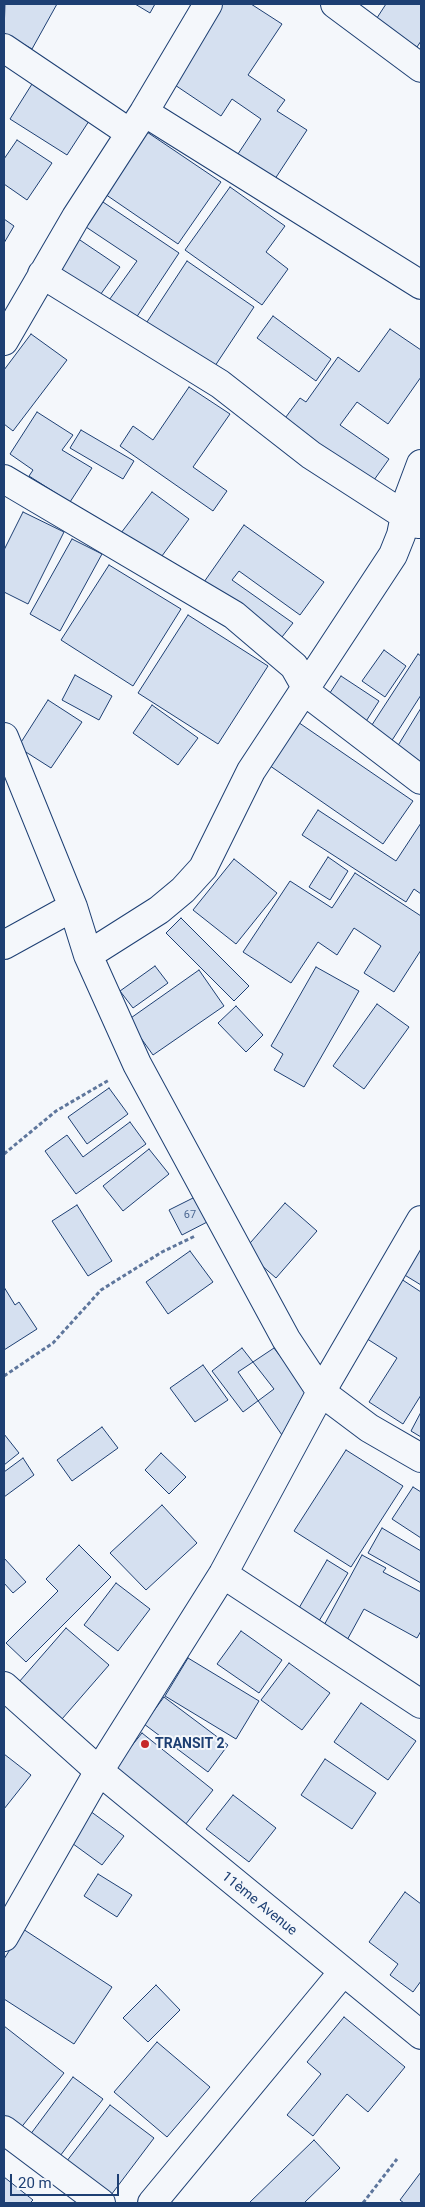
<!DOCTYPE html>
<html>
<head>
<meta charset="utf-8">
<style>
	body { margin:0 }
	#map { position:relative; width:425px; height:2207px; overflow:hidden; background:#f4f7fb; font-family:Roboto,sans-serif }
	canvas { display:block }
	.frame { position:absolute; inset:0; border:5px solid #1d3f73; pointer-events:none }
	.scale { position:absolute; left:10px; top:2174px; width:109px; height:22px; box-sizing:border-box; border:2px solid #1d3f73; border-top:0; padding-left:6px; font-size:15px; line-height:18px; white-space:nowrap; color:#1d3f73; -webkit-text-stroke:4px #f4f7fb; paint-order:stroke }
</style>
</head>
<body>
<div id="map">
<canvas width="425" height="2207"></canvas>
<div class="frame"></div>
<div class="scale">20 m</div>
</div>
<script>
const c = document.querySelector('canvas').getContext('2d');
c.lineJoin = 'round';
function fill(path, color) { c.fillStyle = color; c.fill(path, 'evenodd'); }
const poly = rows => new Path2D(rows.map(r => 'M' + r).join(''));
function stroke(path, color, width, dash) { c.strokeStyle = color; c.lineWidth = width; c.lineCap = dash ? 'butt' : 'round'; c.setLineDash(dash || []); c.stroke(path); }
function write(font, color, halo, rows, align = 'center') {
  c.font = font + ' Roboto,sans-serif'; c.lineWidth = 4; c.setLineDash([]); c.textBaseline = 'middle'; c.strokeStyle = halo; c.fillStyle = color; for (const [text, x, y, turn = 0] of rows) {
    c.save(); c.translate(x, y); c.rotate((+turn || 0) * Math.PI / 180); c.textAlign = isNaN(turn) ? turn : align; if (halo) c.strokeText(text, 0, 0); c.fillText(text, 0, 0); c.restore();
  }
}
const building = poly([
	[5,4,57,4,32,49,4,33,5,4],
	[135,4,155,4,150,13,135,4],
	[216,4,251,4,282,24,248,75,285,100,277,111,307,130,271,185,234,160,261,119,232,99,221,116,166,79,216,4],
	[386,4,421,4,421,41,417,47,375,21,386,4],
	[32,84,89,121,67,155,10,119,32,84],
	[144,130,221,182,178,244,102,192,144,130],
	[17,140,52,163,27,200,4,184,4,159,17,140],
	[230,187,285,226,266,252,288,269,262,305,185,250,230,187],
	[97,198,179,253,134,321,107,303,137,261,80,223,97,198],
	[4,219,14,226,4,243,4,219],
	[71,234,120,267,98,298,50,265,71,234],
	[187,261,254,307,213,369,145,325,187,261],
	[273,316,331,359,316,381,257,338,273,316],
	[390,329,421,350,421,377,388,424,357,402,340,425,389,459,369,487,280,425,300,398,306,402,338,357,359,372,390,329],
	[31,334,67,360,13,431,4,424,4,370,31,334],
	[189,387,230,414,193,467,227,491,213,511,120,446,133,426,153,440,189,387],
	[37,412,73,435,62,450,92,468,70,502,29,476,33,470,10,454,37,412],
	[81,430,134,461,123,479,70,448,81,430],
	[152,492,189,519,159,560,121,533,152,492],
	[23,512,64,532,28,604,4,592,4,550,23,512],
	[244,525,324,582,300,615,239,571,232,580,293,623,282,637,204,582,244,525],
	[72,539,102,554,60,631,30,614,72,539],
	[109,565,181,609,133,686,61,640,109,565],
	[188,615,268,666,218,744,138,693,188,615],
	[384,650,406,666,385,697,362,681,384,650],
	[418,654,421,656,421,695,389,745,368,731,418,654],
	[75,675,112,696,99,720,62,700,75,675],
	[341,676,379,701,363,726,324,702,341,676],
	[48,700,82,722,51,768,18,747,48,700],
	[152,705,198,738,178,765,133,733,152,705],
	[421,708,421,769,394,752,421,708],
	[292,718,413,801,383,844,263,761,292,718],
	[318,810,396,861,421,823,421,894,414,889,406,902,302,835,318,810],
	[328,857,348,871,330,900,309,887,328,857],
	[234,859,277,893,236,944,193,910,234,859],
	[355,873,421,916,421,950,394,992,364,973,381,946,354,928,337,955,318,942,291,983,243,952,290,881,332,908,355,873],
	[181,918,249,986,234,1001,166,933,181,918],
	[155,966,168,983,133,1008,120,991,155,966],
	[316,967,359,991,304,1087,274,1070,283,1054,271,1046,316,967],
	[199,970,224,1006,153,1055,128,1020,199,970],
	[377,1004,409,1027,364,1089,333,1066,377,1004],
	[236,1006,263,1035,246,1052,218,1023,236,1006],
	[109,1088,128,1114,87,1144,68,1117,109,1088],
	[130,1122,146,1144,76,1194,45,1151,67,1135,83,1157,130,1122],
	[149,1149,169,1174,123,1211,103,1186,149,1149],
	[199,1195,211,1220,182,1235,169,1210,199,1195],
	[285,1203,317,1231,276,1278,244,1250,285,1203],
	[77,1205,112,1261,88,1276,52,1221,77,1205],
	[421,1244,421,1285,403,1274,421,1244],
	[190,1251,213,1282,168,1314,146,1282,190,1251],
	[395,1275,421,1292,421,1395,403,1424,369,1402,397,1358,358,1333,395,1275],
	[4,1287,15,1305,19,1302,37,1329,4,1350,4,1287],
	[242,1348,274,1389,243,1412,212,1371,242,1348],
	[274,1348,306,1390,282,1435,238,1372,274,1348],
	[203,1365,228,1400,195,1422,170,1388,203,1365],
	[421,1412,421,1437,411,1431,421,1412],
	[102,1427,118,1448,72,1481,57,1460,102,1427],
	[4,1434,19,1453,4,1465,4,1434],
	[346,1450,403,1486,351,1567,294,1531,346,1450],
	[161,1453,186,1477,169,1494,145,1470,161,1453],
	[23,1458,34,1475,4,1497,4,1472,23,1458],
	[413,1487,421,1492,421,1538,392,1519,413,1487],
	[162,1505,197,1543,146,1590,110,1553,162,1505],
	[382,1528,421,1551,421,1583,368,1553,382,1528],
	[79,1545,111,1577,26,1662,6,1643,58,1591,46,1579,79,1545],
	[362,1555,386,1568,383,1572,421,1592,421,1631,417,1638,364,1609,346,1642,322,1629,362,1555],
	[4,1558,26,1582,13,1593,4,1583,4,1558],
	[327,1560,348,1573,319,1621,299,1608,327,1560],
	[116,1583,150,1609,118,1651,84,1625,116,1583],
	[66,1628,109,1665,62,1719,19,1682,66,1628],
	[241,1631,282,1660,259,1693,217,1664,241,1631],
	[188,1658,259,1701,236,1739,165,1696,188,1658],
	[289,1663,330,1693,302,1730,261,1700,289,1663],
	[164,1697,228,1745,208,1772,144,1724,164,1697],
	[361,1703,416,1741,388,1780,334,1742,361,1703],
	[142,1733,213,1790,185,1825,113,1769,142,1733],
	[4,1754,31,1775,4,1809,4,1754],
	[325,1759,376,1793,352,1829,301,1795,325,1759],
	[233,1795,276,1828,249,1862,206,1829,233,1795],
	[86,1808,124,1836,102,1865,65,1838,86,1808],
	[98,1874,132,1895,117,1917,84,1896,98,1874],
	[405,1892,421,1904,421,1981,413,1992,390,1975,398,1964,369,1942,405,1892],
	[23,1929,112,1987,74,2044,4,1999,4,1959,23,1929],
	[156,1985,180,2010,148,2042,123,2018,156,1985],
	[344,2017,405,2067,368,2112,347,2094,313,2136,287,2115,321,2074,307,2062,344,2017],
	[4,2026,64,2073,20,2129,4,2116,4,2026],
	[157,2042,210,2087,167,2137,114,2092,157,2042],
	[73,2077,103,2099,57,2160,27,2139,73,2077],
	[110,2105,154,2138,108,2199,63,2166,110,2105],
	[314,2140,340,2168,304,2203,249,2203,314,2140],
	[421,2172,421,2203,404,2203,400,2200,421,2172],
	[4,2177,33,2200,30,2203,4,2203,4,2177]
]);
fill(building, '#d5e0f0');
stroke(building, '#1d3f73', 1);
const street = poly([
	[335,4,421,68],
	[4,48,130,133],
	[144,112,421,285],
	[42,274,220,384,311,455,418,524],
	[4,341,76,217,144,112,208,4],
	[4,479,234,615,294,666,311,696,421,780],
	[4,737,73,907,88,955,137,1064,286,1339,321,1392,369,1428,421,1458],
	[4,945,73,907],
	[88,955,159,910,183,890,203,868,251,771,393,555,401,535,409,496,421,464],
	[223,1574,421,1704],
	[4,1686,99,1771,421,2035],
	[4,1937,99,1771,223,1574,321,1392,421,1220],
	[4,2130,101,2203],
	[152,2203,343,1972]
]);
stroke(street, '#1d3f73', 30);
stroke(poly([
	[4,1154,56,1111,109,1080],
	[4,1376,53,1343,101,1290,162,1252,195,1236],
	[363,2203,397,2159]
]), '#5e769c', 3, [4, 2.5]);
stroke(street, '#f4f7fb', 28);
for (const [x, y, r, color] of [
	[145,1744,5,"#c62828"]
]) { const dot = new Path2D(); dot.arc(x, y, r, 0, 2 * Math.PI); c.fillStyle = color; c.fill(dot); stroke(dot, '#f4f7fb', 2); }
write('11px', '#4b6792', null, [
	["67",190,1215]
]);
write('bold 14px', '#1d3f73', '#f4f7fb', [
	["TRANSIT 2",155,1744]
], 'left');
write('14px', '#1d3f73', '#f4f7fb', [
	["11ème Avenue",259,1904,39]
]);
</script>
</body>
</html>
